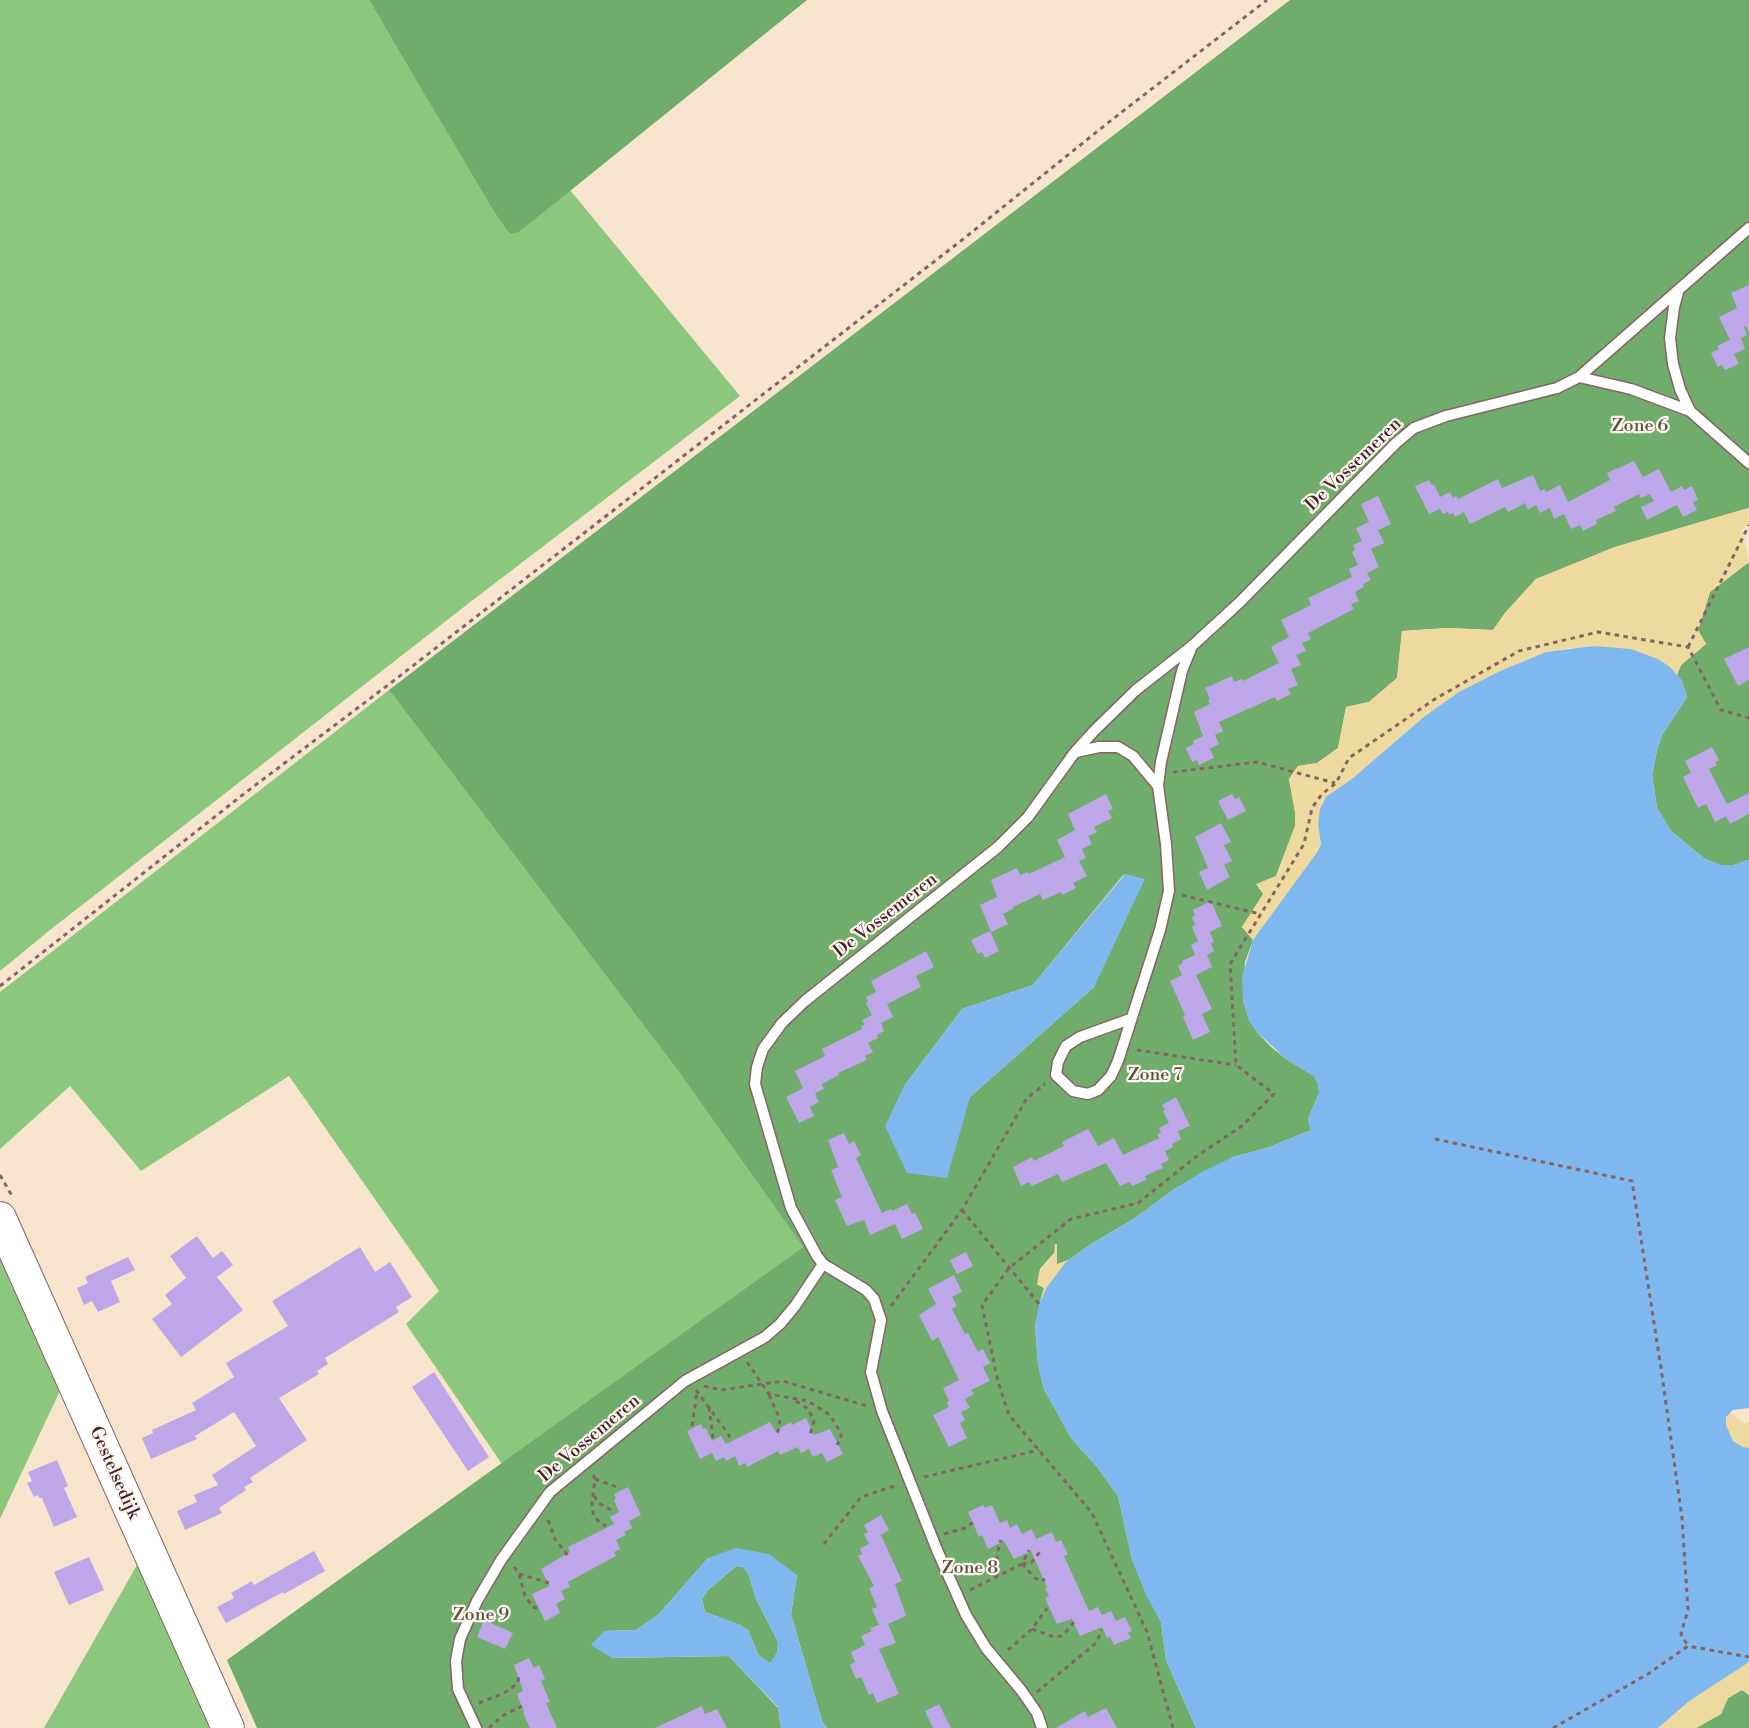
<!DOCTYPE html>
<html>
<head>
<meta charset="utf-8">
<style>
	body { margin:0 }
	canvas { display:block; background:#f7e4cd }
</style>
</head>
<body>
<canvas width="1749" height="1728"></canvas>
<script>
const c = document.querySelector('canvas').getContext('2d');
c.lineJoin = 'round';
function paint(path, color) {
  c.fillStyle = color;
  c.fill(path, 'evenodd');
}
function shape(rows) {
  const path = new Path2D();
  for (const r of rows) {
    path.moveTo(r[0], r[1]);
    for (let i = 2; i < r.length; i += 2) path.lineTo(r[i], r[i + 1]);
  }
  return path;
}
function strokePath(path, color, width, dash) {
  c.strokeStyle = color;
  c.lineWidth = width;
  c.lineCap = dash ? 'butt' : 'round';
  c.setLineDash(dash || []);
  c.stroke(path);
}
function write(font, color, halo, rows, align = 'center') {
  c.font = font + ' "Libre Bodoni",serif';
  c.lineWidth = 4.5;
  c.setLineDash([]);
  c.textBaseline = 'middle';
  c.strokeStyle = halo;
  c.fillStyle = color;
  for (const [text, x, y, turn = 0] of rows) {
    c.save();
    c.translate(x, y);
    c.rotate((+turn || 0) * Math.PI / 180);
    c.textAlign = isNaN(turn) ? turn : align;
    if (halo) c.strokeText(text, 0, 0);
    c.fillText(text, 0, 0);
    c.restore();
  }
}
const green = shape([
	[0,0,369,0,506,229,519,232,570,190,740,396,469,603,50,930,0,971],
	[389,690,676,1068,803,1247,502,1464,406,1324,439,1291,289,1076,141,1171,70,1086,0,1149,0,992],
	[0,1243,64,1382,0,1519],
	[141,1558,217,1728,44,1728]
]);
const forest = shape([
	[369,0,807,0,519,232,511,234,506,229,492,208],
	[1290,0,1749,0,1749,508,1615,547,1536,579,1505,613,1493,630,1448,628,1402,631,1397,678,1369,702,1346,707,1338,748,1317,763,1298,766,1289,779,1295,812,1295,826,1276,876,1242,927,1253,940,1245,962,1243,1000,1249,1020,1257,1032,1270,1046,1286,1059,1314,1076,1318,1084,1319,1093,1308,1119,1311,1130,1267,1148,1233,1157,1176,1188,1135,1218,1088,1246,1069,1260,1057,1264,1054,1253,1040,1269,1038,1285,1044,1288,1035,1325,1038,1365,1044,1389,1071,1438,1097,1467,1118,1496,1132,1560,1148,1597,1161,1622,1166,1660,1196,1728,827,1728,822,1721,791,1614,797,1575,708,1558,659,1614,636,1630,604,1631,612,1658,729,1656,778,1708,781,1728,257,1728,227,1660,803,1247,676,1068,389,690],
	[1124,874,1094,987,970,1097,904,1086,962,1009,1033,985],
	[1749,562,1749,860,1734,865,1720,865,1705,859,1671,831,1657,808,1652,775,1657,750,1662,735,1687,697,1682,681,1677,675,1681,665,1706,644,1698,630,1710,592],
	[742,1566,748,1573,756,1599,778,1642,777,1653,770,1664,758,1654,748,1630,740,1625,705,1612,702,1599,708,1590,735,1567],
	[1742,1690,1749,1695,1749,1728,1696,1728,1721,1714,1728,1698]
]);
const sand = shape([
	[1748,508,1749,524,1742,530,1749,562,1710,592,1698,630,1706,644,1681,665,1677,675,1670,667,1570,648,1546,652,1500,671,1459,692,1425,716,1353,778,1326,797,1320,834,1321,844,1315,857,1253,940,1242,927,1263,894,1256,884,1276,876,1295,826,1295,812,1289,779,1298,766,1317,763,1338,748,1346,707,1369,702,1397,678,1402,631,1448,628,1493,630,1505,613,1536,579,1615,547],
	[1055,1244,1057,1244,1057,1264,1069,1260,1047,1287,1039,1304,1044,1288,1041,1285,1037,1285,1039,1272,1054,1254],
	[1729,1412,1746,1424,1749,1422,1749,1448,1738,1445,1730,1436,1726,1425,1726,1417],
	[1749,1662,1749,1692,1747,1693,1742,1690,1728,1698,1721,1714,1696,1728,1658,1728,1688,1702]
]);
const water = shape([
	[1594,646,1631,649,1658,659,1670,667,1682,681,1687,697,1662,735,1657,750,1652,775,1657,808,1671,831,1705,859,1720,865,1734,865,1749,860,1749,1408,1733,1410,1726,1417,1726,1425,1733,1441,1743,1447,1749,1448,1749,1662,1688,1702,1658,1728,1196,1728,1166,1660,1161,1622,1147,1597,1132,1560,1118,1496,1097,1467,1071,1438,1044,1389,1038,1365,1035,1325,1039,1304,1047,1287,1065,1263,1088,1246,1135,1218,1176,1188,1202,1172,1233,1157,1267,1148,1311,1130,1308,1119,1319,1093,1318,1084,1314,1076,1286,1059,1257,1032,1249,1020,1243,1000,1242,977,1253,940,1318,851,1321,844,1318,824,1320,809,1326,797,1353,778,1425,716,1459,692,1500,671,1546,652],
	[1125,874,1145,879,1094,987,970,1097,947,1178,907,1173,885,1126,904,1086,962,1009,1033,985],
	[736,1548,769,1554,797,1575,791,1614,822,1721,827,1728,781,1728,778,1707,729,1656,612,1658,591,1645,604,1631,636,1630,659,1614,708,1558],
	[735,1567,742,1567,748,1573,756,1599,778,1642,777,1653,770,1663,758,1654,748,1630,740,1625,705,1612,702,1599,708,1590]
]);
const building = shape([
	[1749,285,1749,333,1746,326,1744,327,1747,335,1741,338,1745,349,1734,354,1739,364,1725,370,1722,365,1718,367,1711,353,1719,349,1717,346,1730,340,1719,317,1737,308,1731,293],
	[1634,461,1643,477,1659,469,1671,492,1682,486,1684,490,1692,486,1698,500,1693,502,1697,510,1683,517,1677,505,1647,520,1641,507,1654,501,1650,494,1641,498,1639,494,1614,507,1616,511,1596,520,1597,524,1583,531,1580,525,1571,529,1564,514,1554,519,1550,508,1540,513,1536,505,1528,510,1525,503,1508,512,1505,507,1470,524,1464,512,1455,517,1453,513,1449,515,1448,512,1443,514,1440,509,1429,514,1415,486,1429,480,1432,485,1434,484,1440,497,1450,492,1453,498,1456,496,1458,499,1498,479,1502,488,1533,475,1540,491,1545,489,1546,492,1560,485,1568,502,1610,480,1607,473],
	[1378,496,1391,524,1378,530,1384,543,1371,549,1379,567,1367,573,1371,580,1363,584,1364,587,1355,592,1359,601,1351,604,1354,609,1308,633,1311,639,1302,643,1306,651,1296,655,1301,665,1291,669,1298,685,1288,689,1291,694,1277,701,1275,697,1219,722,1223,731,1215,735,1219,744,1210,749,1214,758,1199,765,1197,760,1192,762,1186,748,1194,744,1193,741,1203,736,1194,712,1210,704,1208,700,1210,699,1205,688,1232,676,1234,682,1242,679,1243,681,1279,663,1271,647,1289,637,1281,620,1311,605,1308,598,1352,577,1349,569,1358,565,1352,552,1355,550,1353,545,1362,541,1356,528,1369,522,1361,504],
	[1749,647,1749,680,1738,686,1724,659],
	[1712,747,1719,760,1715,762,1717,765,1709,769,1727,804,1749,793,1749,814,1730,824,1726,816,1715,822,1706,804,1698,808,1683,777,1691,773,1685,761],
	[1106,794,1113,809,1108,811,1112,818,1094,827,1097,832,1088,836,1092,844,1082,849,1086,858,1079,861,1087,876,1073,883,1076,888,1062,895,1061,892,1043,900,1040,894,1013,907,1013,909,1003,914,1008,924,991,932,980,905,997,897,991,880,1017,868,1020,875,1028,872,1029,874,1065,857,1057,840,1075,830,1068,814],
	[1232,794,1235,799,1239,797,1246,811,1228,820,1218,801],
	[1221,823,1231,842,1224,845,1232,861,1224,865,1230,877,1207,890,1199,872,1208,868,1195,837],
	[1211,901,1222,926,1210,932,1214,942,1211,943,1214,951,1207,955,1212,967,1196,975,1212,1009,1202,1014,1210,1032,1193,1040,1183,1017,1185,1015,1170,981,1182,975,1178,966,1183,963,1182,961,1195,955,1191,945,1198,941,1192,927,1195,925,1192,917,1195,916,1193,910],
	[990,931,999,951,985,958,982,952,978,954,971,940],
	[926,951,934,967,916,976,921,987,887,1004,893,1017,881,1023,884,1031,877,1035,878,1038,868,1043,873,1052,865,1056,867,1060,838,1073,839,1075,822,1084,824,1089,815,1093,819,1102,810,1107,814,1116,799,1123,786,1097,803,1088,795,1071,825,1056,822,1049,862,1029,861,1026,865,1025,862,1020,872,1015,866,1003,868,1001,866,997,876,992,871,981],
	[1176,1097,1190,1126,1178,1131,1181,1139,1172,1144,1173,1147,1165,1151,1169,1160,1161,1164,1163,1168,1145,1176,1146,1180,1132,1186,1130,1182,1120,1186,1106,1163,1062,1182,1058,1174,1032,1186,1029,1182,1021,1186,1013,1167,1032,1157,1034,1161,1064,1146,1062,1142,1088,1129,1098,1146,1114,1138,1123,1155,1159,1138,1157,1134,1161,1133,1159,1128,1169,1123,1163,1111,1165,1110,1162,1105],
	[844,1133,849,1144,854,1141,861,1155,856,1158,882,1213,891,1209,892,1211,907,1204,912,1214,915,1213,923,1229,902,1239,895,1224,870,1235,864,1220,847,1226,835,1200,842,1197,831,1170,838,1167,828,1140],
	[197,1236,213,1258,222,1251,233,1265,217,1277,243,1310,181,1357,152,1319,172,1304,165,1295,186,1278,170,1256],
	[360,1247,375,1272,390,1262,412,1297,396,1307,399,1312,325,1358,328,1364,317,1371,319,1374,279,1398,307,1440,250,1478,253,1482,244,1487,246,1490,219,1508,222,1513,185,1530,177,1511,197,1502,194,1495,218,1485,212,1475,256,1446,234,1412,195,1436,197,1439,151,1459,142,1438,153,1433,152,1430,196,1410,192,1403,234,1377,226,1363,288,1326,272,1301],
	[966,1252,973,1266,957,1274,950,1260],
	[128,1257,135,1270,111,1281,120,1302,98,1312,92,1301,84,1305,77,1288,88,1283,85,1277],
	[954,1275,962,1292,952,1297,957,1306,952,1309,965,1334,968,1333,978,1352,983,1349,990,1363,983,1367,990,1381,971,1390,974,1394,965,1399,970,1408,961,1412,965,1420,960,1423,967,1438,949,1447,933,1415,949,1407,947,1402,949,1401,943,1388,959,1380,938,1337,932,1341,919,1315,936,1304,928,1289],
	[434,1372,489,1457,468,1471,412,1387],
	[806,1418,814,1435,830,1429,843,1454,827,1462,822,1453,813,1457,809,1449,801,1453,798,1447,780,1455,778,1451,747,1467,745,1463,739,1466,735,1456,726,1461,724,1457,716,1461,712,1453,700,1459,687,1431,701,1424,703,1429,706,1428,712,1441,721,1436,726,1444,770,1422,775,1431,791,1422,792,1425],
	[57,1460,68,1486,64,1488,77,1517,54,1527,42,1498,39,1498,38,1495,34,1497,27,1483,32,1481,28,1472],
	[628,1487,641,1515,629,1521,632,1528,624,1532,626,1535,616,1540,620,1549,614,1552,616,1556,568,1582,570,1587,561,1591,565,1599,556,1604,560,1613,545,1621,532,1594,549,1586,541,1569,570,1552,568,1547,614,1524,610,1517,619,1512,614,1500,616,1498,614,1494],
	[983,1505,985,1508,992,1505,1000,1523,1007,1520,1010,1528,1017,1524,1022,1534,1032,1529,1036,1539,1052,1532,1056,1542,1061,1540,1068,1554,1064,1556,1089,1611,1098,1607,1102,1615,1111,1611,1116,1621,1125,1617,1132,1631,1128,1632,1131,1638,1114,1645,1110,1637,1107,1638,1102,1627,1080,1636,1072,1619,1057,1624,1045,1598,1049,1596,1045,1588,1047,1587,1031,1551,1014,1559,1004,1541,988,1549,982,1535,979,1537,968,1512],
	[881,1515,889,1530,881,1535,902,1581,895,1584,906,1616,888,1624,896,1643,879,1649,899,1694,877,1703,873,1693,869,1695,861,1677,856,1679,850,1665,855,1662,851,1652,865,1645,861,1636,872,1631,870,1628,879,1625,872,1609,877,1607,869,1588,874,1586,858,1556,862,1554,860,1548,869,1544,864,1534,868,1532,864,1525],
	[314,1551,325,1571,284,1594,283,1592,226,1623,217,1607,234,1598,231,1593,252,1581,254,1585],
	[89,1557,104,1590,69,1605,54,1572],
	[484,1620,513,1633,505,1649,477,1637],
	[529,1658,534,1668,539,1665,545,1679,541,1681,550,1702,546,1703,557,1728,530,1728,523,1713,524,1712,517,1694,523,1691,514,1665],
	[939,1704,951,1728,933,1728,925,1711],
	[702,1706,705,1714,717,1709,727,1728,655,1728],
	[1106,1708,1117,1728,1056,1728,1085,1711,1088,1717]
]);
const path = shape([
	[1688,647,1749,525],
	[1173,772,1257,762,1335,783],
	[1182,895,1260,914],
	[0,986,245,793,392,682,962,240,1114,118,1267,0],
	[1137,1050,1236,1065],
	[1435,1139,1632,1181,1661,1368,1682,1518,1688,1610,1681,1634,1688,1646],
	[0,1175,12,1196],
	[962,1210,1039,1304],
	[891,1306,962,1210,1027,1098,1045,1084],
	[747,1362,769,1394,808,1401,830,1415,841,1433,841,1438,837,1445],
	[704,1386,721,1390,783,1381,867,1406],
	[696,1390,729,1435,730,1440],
	[769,1395,779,1417,780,1426,777,1433],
	[796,1401,808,1409,814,1421,810,1435],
	[709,1407,713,1438],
	[692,1426,697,1392],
	[593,1475,595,1479,592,1503,593,1513,599,1522,606,1526],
	[924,1477,1039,1450],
	[595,1479,620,1488],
	[594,1496,600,1504,615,1512],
	[548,1520,555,1539,569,1557],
	[944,1534,965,1528,975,1521],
	[824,1544,861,1497,897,1485],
	[1022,1564,1035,1578,1042,1581,1045,1579],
	[1022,1564,1032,1562,1042,1549],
	[514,1567,519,1574,525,1596,533,1607,540,1609],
	[519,1574,549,1583],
	[997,1578,997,1554,1001,1540],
	[970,1590,1022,1564,1029,1550],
	[1032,1629,1054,1637,1061,1636,1070,1628,1075,1620],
	[1008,1650,1032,1629,1047,1608],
	[1037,1692,1096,1643,1102,1630],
	[479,1703,504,1693,513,1687,518,1682,519,1675],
	[489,1728,502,1716,522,1706],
	[1173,1728,1147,1632,1092,1513,1009,1415,998,1382,982,1305,1009,1268,1071,1219,1138,1203,1197,1156,1242,1126,1274,1094,1236,1065,1230,964,1304,844,1312,808,1322,794,1336,783,1349,758,1435,699,1519,651,1598,632,1688,647,1721,710,1749,718],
	[1553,1728,1648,1674,1688,1646,1749,1657]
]);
const service = shape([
	[1679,289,1674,307,1670,338,1673,364,1680,389,1690,411],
	[1579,377,1749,228],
	[1076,752,1099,747,1118,747,1133,756,1158,786],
	[1130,1019,1080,1037,1066,1046,1058,1062,1056,1075,1073,1091,1088,1094,1098,1090,1111,1076,1118,1061,1160,930,1169,891,1166,844,1158,786,1161,762,1182,671,1192,646],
	[476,1728,458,1689,456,1661,460,1639,477,1601,501,1560,550,1492,685,1381,765,1337,780,1324,795,1306,823,1264],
	[1042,1728,1037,1713,1021,1690,986,1648,966,1615,937,1550,882,1411,871,1372,881,1320,874,1299,866,1290,823,1264,817,1256,791,1208,755,1084,757,1067,763,1049,782,1023,805,1001,998,847,1028,817,1075,752,1094,731,1136,690,1192,646,1240,602,1396,443,1414,428,1446,416,1557,388,1579,377,1631,389,1690,411,1749,463]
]);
const secondary = shape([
	[0,1218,228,1728]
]);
const parkNames = [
	["Zone 6",1640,427],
	["Zone 7",1155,1076],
	["Zone 8",970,1569],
	["Zone 9",481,1616]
];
const streetNames = [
	["De Vossemeren",1354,465,-44],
	["De Vossemeren",886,916,-38],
	["De Vossemeren",590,1439,-40],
	["Gestelsedijk",114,1473,66]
];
paint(green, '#8bc87d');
paint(forest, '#70ac6c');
paint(sand, '#eeda9e');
paint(water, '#7fb8ef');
paint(building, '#bda7e8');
strokePath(service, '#876464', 13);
strokePath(secondary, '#876464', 34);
strokePath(path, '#876464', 3, [4.5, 4.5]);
strokePath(service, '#fff', 10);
strokePath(secondary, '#fff', 32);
write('18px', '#5e5244', '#fbf7ec', parkNames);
write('18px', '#4a1f2b', '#fbf7ec', streetNames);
</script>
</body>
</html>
